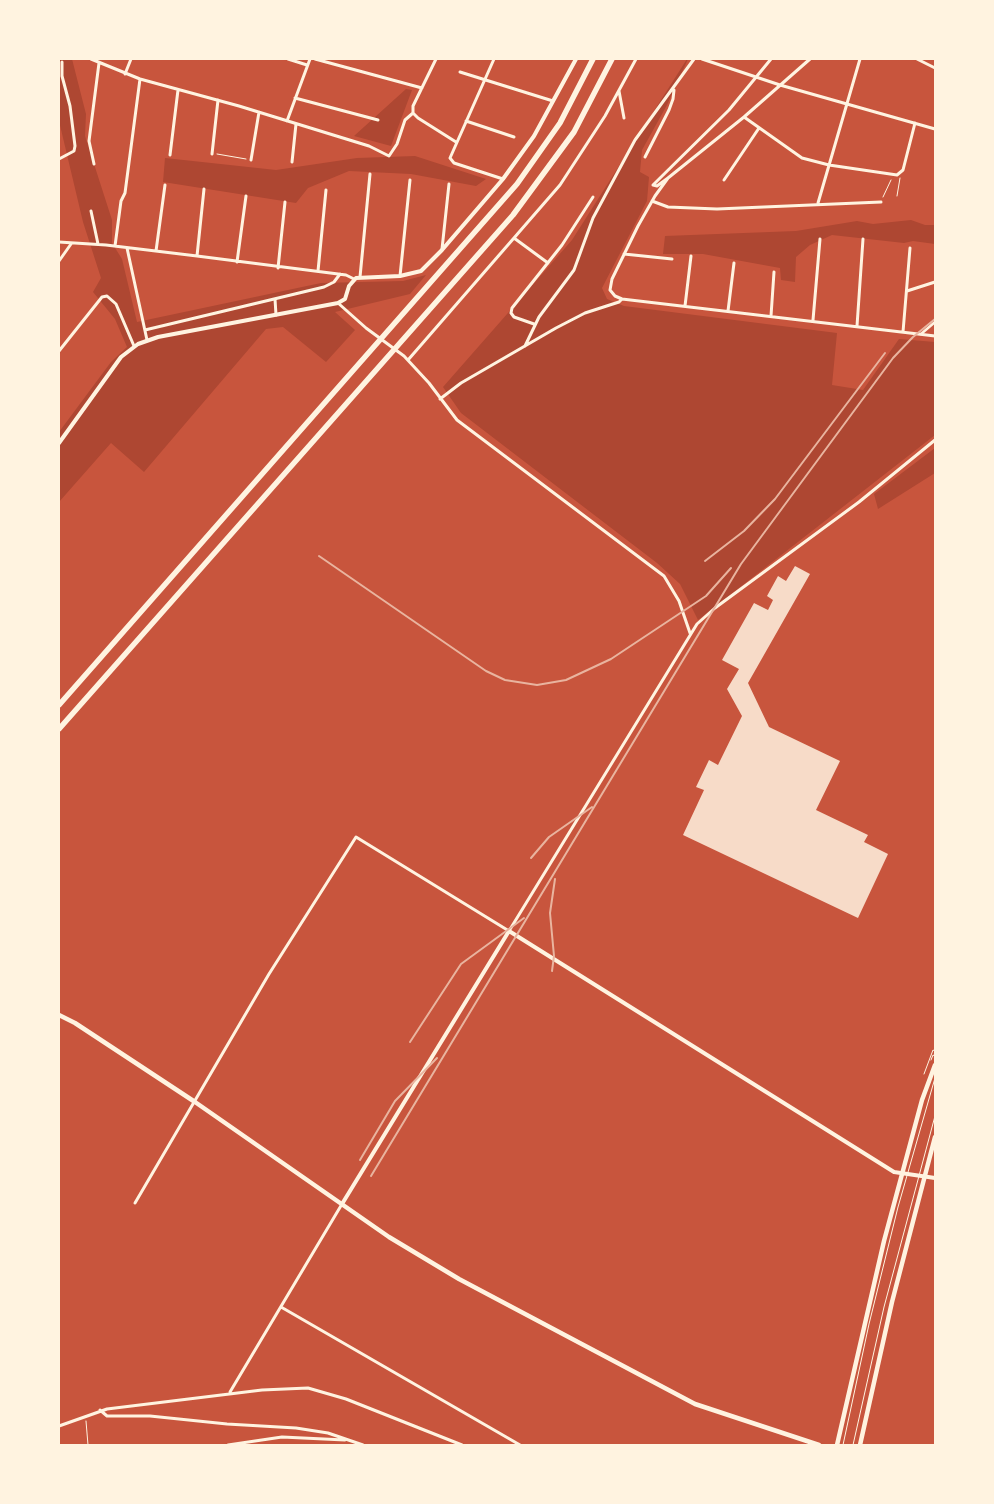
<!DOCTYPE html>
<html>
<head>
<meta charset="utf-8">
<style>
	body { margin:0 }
	#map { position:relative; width:994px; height:1504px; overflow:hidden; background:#c8553d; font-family:"Noto Sans",sans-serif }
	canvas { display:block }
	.frame { position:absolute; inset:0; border:60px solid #fff3e0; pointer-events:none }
</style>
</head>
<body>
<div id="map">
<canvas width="994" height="1504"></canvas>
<div class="frame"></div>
</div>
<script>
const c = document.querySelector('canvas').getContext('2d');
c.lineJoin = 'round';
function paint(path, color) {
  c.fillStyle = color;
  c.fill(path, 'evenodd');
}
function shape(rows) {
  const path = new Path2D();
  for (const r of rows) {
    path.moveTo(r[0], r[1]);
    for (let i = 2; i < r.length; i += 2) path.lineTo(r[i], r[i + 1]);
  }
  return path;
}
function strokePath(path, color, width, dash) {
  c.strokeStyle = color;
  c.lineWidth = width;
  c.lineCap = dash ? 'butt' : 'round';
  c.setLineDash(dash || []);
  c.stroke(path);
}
const green = shape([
	[59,59,72,59,86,114,85,136,112,220,112,243,122,259,137,322,321,283,403,281,426,275,410,294,335,312,355,330,326,362,283,327,266,329,144,472,111,443,59,502,59,432,111,362,127,347,115,319,93,292,101,278,83,222,59,121],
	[687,59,688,59,667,105,642,150,640,172,649,177,647,201,602,288,607,299,624,306,837,333,832,385,863,390,899,339,935,342,935,435,698,620,680,584,657,563,461,413,443,387,572,240],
	[406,89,412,90,391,146,354,136],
	[415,156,486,179,476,186,411,174,349,171,308,188,296,203,163,182,165,158,276,170,357,158],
	[911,220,925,225,935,225,935,244,913,241,904,243,832,235,810,245,796,257,795,282,781,280,780,268,703,254,663,254,665,236,796,231,857,221,873,224],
	[935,448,935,473,878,509,874,494]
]);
const building = shape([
	[795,566,810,574,748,683,769,727,840,761,816,810,868,835,864,842,888,854,858,918,683,835,704,790,696,787,709,760,718,765,742,716,727,689,739,669,722,660,754,603,768,610,773,600,767,596,778,576,786,581]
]);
const path = shape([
	[217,154,246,159],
	[897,196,900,178],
	[883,197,891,180],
	[931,1060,933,1055,935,1056],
	[924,1074,933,1050,935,1051],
	[86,1421,88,1445]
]);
const service = shape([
	[843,1445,869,1324,898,1207,935,1078],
	[853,1445,884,1307,935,1116]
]);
const pedestrian = shape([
	[921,334,935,322]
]);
const minor = shape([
	[91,59,140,79,239,106,369,146,389,156,397,144,405,120,413,113,413,106,436,59],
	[288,59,307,65],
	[315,59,422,88],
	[494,59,450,158,454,163,503,179],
	[702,59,780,85,935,129],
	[810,59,744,117,668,178,655,196,638,226,612,279,610,290,615,296,622,299,935,336],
	[917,59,935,68],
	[460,72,553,101],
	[125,74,131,59],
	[619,91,624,118],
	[295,98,378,120],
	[413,113,418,118,456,142],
	[744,117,802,158,829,165,897,175,903,170,915,123],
	[287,121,310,59],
	[466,121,514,137],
	[212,154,218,100],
	[170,155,178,90],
	[645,157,669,110,673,99,674,90],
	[59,159,74,151,75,146,70,106,62,76,62,62],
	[251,160,259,112],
	[292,162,296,124],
	[94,164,89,141,99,63],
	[668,178,657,186,653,185,729,110,771,59],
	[724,180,759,128],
	[652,201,668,207,717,209,881,202],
	[818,203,860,59],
	[91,211,98,244],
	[514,238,548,263],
	[59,242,106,245,197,256,346,275,354,279],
	[115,246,121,201,125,193,140,79],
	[127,248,147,340],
	[442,249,449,184],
	[156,251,165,185],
	[624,254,672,259],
	[197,256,204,189],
	[59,261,71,244],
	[237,262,246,196],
	[278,268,285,202],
	[318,271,326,190],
	[400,276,410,180],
	[360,277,370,174],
	[907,291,935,282],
	[275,299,276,315],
	[338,303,366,328,404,356,429,383,457,420,664,576,679,601,690,633],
	[685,306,691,256],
	[728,311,734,263],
	[771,316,774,272],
	[813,320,820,239],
	[534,324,514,317,511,313,512,308,562,245,593,197],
	[857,326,863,239],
	[145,330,324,287,334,282,340,274],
	[903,332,910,248],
	[525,346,539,317,574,270,593,218,635,140,694,59],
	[59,351,102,297,107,296,116,304,134,346],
	[408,360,560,185,605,116,636,59],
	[440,399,461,383,556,328,585,313,619,302,622,299],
	[135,1203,269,974,356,837,509,931,697,624,715,608,859,502,935,440],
	[281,1307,520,1445],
	[230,1392,342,1204],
	[100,1410,107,1416,150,1416,227,1424,296,1428,328,1433,363,1445],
	[59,1426,107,1409,262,1390,308,1388,346,1399,462,1445],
	[228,1445,282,1437,345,1440]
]);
const tertiary = shape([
	[59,443,121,357,138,344,158,337,338,303,345,299,349,286,356,278,400,276,421,271,442,250,503,179,534,136,576,59],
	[342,1204,509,931,894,1172,935,1178]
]);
const secondary = shape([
	[59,1015,75,1023,195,1102,389,1237,459,1279,695,1404,819,1445]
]);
const primary = shape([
	[837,1445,884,1241,922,1100,935,1065],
	[860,1445,892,1302,935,1137]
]);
const motorway = shape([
	[59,705,517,184,560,123,593,59],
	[59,729,513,215,574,132,612,59]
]);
const rail = shape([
	[319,556,486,671,505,680,537,685,566,680,611,659,706,596,731,568],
	[705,561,744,531,775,499,885,353],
	[531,858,549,837,592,807],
	[552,971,554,956,550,913,555,879],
	[410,1042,461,964,524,918],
	[360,1160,395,1101,437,1058],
	[371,1176,741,564,893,358,913,337,935,319]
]);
paint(green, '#ae4732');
paint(building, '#f7dbc8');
strokePath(path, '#fff3e0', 1);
strokePath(service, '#fff3e0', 1);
strokePath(pedestrian, '#fff3e0', 2.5);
strokePath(minor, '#fff3e0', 3);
strokePath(tertiary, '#fff3e0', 4);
strokePath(secondary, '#fff3e0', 4.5);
strokePath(primary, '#fff3e0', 4.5);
strokePath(motorway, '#fff3e0', 5.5);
strokePath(rail, '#e9b49f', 2);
</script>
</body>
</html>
